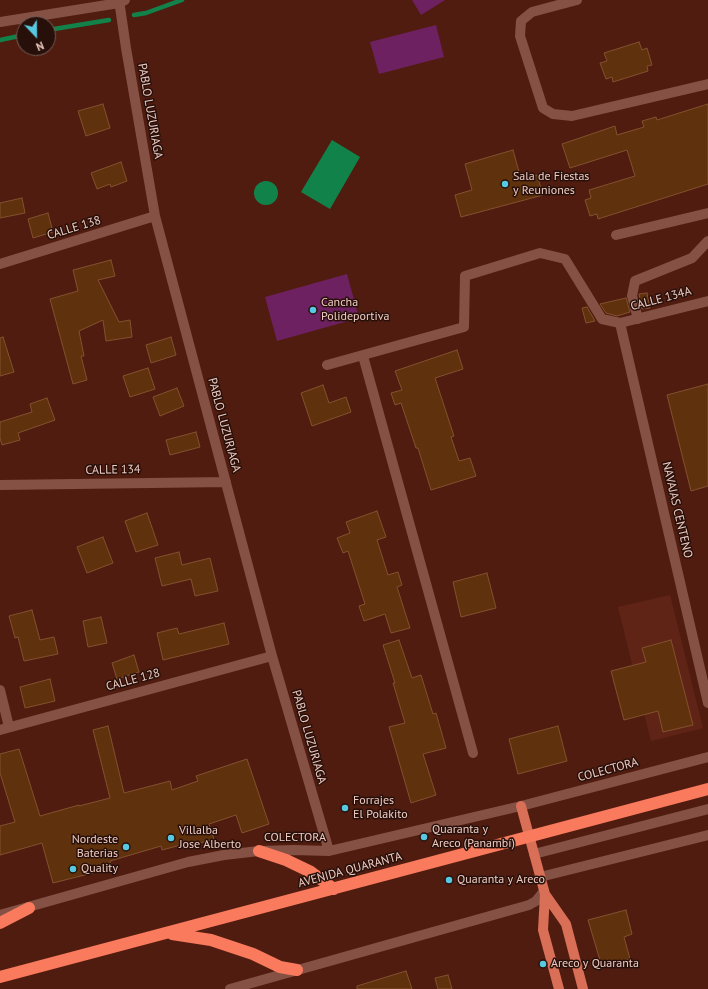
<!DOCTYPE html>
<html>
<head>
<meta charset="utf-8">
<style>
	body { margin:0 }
	#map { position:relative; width:708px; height:989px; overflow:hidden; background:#511c10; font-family:"PT Sans",sans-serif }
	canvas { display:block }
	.north { position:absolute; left:16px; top:16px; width:40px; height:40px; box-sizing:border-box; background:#27100a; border:1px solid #775b54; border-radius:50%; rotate:158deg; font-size:11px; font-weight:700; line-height:16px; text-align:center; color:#eecbc3 }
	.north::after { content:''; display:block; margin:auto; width:14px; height:18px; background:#57c9e2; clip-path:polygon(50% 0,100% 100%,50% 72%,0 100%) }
</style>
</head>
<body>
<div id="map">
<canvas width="708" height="989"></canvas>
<div class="north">N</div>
</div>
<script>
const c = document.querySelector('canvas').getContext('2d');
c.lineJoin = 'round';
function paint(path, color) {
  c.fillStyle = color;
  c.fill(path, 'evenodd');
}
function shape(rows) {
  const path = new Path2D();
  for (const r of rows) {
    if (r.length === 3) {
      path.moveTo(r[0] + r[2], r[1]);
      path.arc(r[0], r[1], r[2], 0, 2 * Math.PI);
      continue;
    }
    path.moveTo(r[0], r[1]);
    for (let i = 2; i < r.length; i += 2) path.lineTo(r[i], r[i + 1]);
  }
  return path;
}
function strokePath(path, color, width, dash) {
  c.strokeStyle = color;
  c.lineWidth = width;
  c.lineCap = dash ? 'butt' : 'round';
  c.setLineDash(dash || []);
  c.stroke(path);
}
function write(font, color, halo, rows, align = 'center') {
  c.font = font + ' "PT Sans",sans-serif';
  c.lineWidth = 3;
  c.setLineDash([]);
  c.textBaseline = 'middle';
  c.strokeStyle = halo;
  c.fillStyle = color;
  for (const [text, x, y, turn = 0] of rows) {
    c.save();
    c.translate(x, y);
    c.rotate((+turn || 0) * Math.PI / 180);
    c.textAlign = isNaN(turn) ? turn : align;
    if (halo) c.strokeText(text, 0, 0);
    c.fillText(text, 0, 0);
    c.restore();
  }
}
const built = shape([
	[670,595,703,728,651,741,618,607]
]);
const green = shape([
	[412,0,445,0,421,15],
	[436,25,444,57,379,74,370,42],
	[347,274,359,318,277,341,265,297]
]);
const water = shape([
	[332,140,360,157,330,209,301,192],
	[266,193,12]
]);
const stream = shape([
	[134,15,146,13,182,0],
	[48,30,109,20],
	[0,40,24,35]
]);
const building = shape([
	[639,42,642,50,647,48,652,65,647,66,648,71,613,82,612,77,606,79,600,63,607,61,604,53,639,42],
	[103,104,110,128,86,136,78,111,103,104],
	[708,104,708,184,598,219,597,214,590,216,585,200,591,198,589,190,635,176,627,150,570,168,562,144,615,126,617,135,644,127,642,121,656,117,657,120,708,104],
	[513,150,521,179,537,175,543,195,461,217,455,195,472,190,465,164,513,150],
	[121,162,127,181,111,187,110,184,97,189,91,173,121,162],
	[22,198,25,213,0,218,0,203,22,198],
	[48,213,53,232,33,238,28,219,48,213],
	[111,260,115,276,98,280,119,322,130,320,132,337,106,341,103,320,79,331,84,356,81,356,87,380,73,384,50,299,78,291,73,270,111,260],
	[647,293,650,308,642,309,639,294,647,293],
	[626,298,630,312,617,316,606,313,600,304,626,298],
	[587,307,595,321,586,323,582,308,587,307],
	[3,337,14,372,0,376,0,338,3,337],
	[171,337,176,355,151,363,146,345,171,337],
	[457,350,463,369,435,378,454,436,451,437,459,461,470,458,476,476,431,490,418,448,416,448,401,403,395,405,391,393,402,390,395,371,457,350],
	[148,368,155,389,130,397,123,376,148,368],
	[708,384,708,486,691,491,667,395,708,384],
	[323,385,329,403,346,397,351,412,312,426,301,393,323,385],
	[177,388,184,406,160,416,153,397,177,388],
	[47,398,55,420,18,433,20,440,2,445,0,438,0,422,32,412,30,404,47,398],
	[196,432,200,447,170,455,166,440,196,432],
	[377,511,386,537,377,540,388,575,398,572,402,585,397,587,410,628,391,633,385,614,364,621,359,606,365,604,348,551,343,553,337,538,350,533,346,522,377,511],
	[147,513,158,545,136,552,125,521,147,513],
	[103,537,113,563,87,573,77,547,103,537],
	[179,552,182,565,210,558,218,591,195,596,191,579,162,586,155,558,179,552],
	[487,573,496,608,461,617,453,582,487,573],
	[32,610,40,640,54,637,58,654,24,661,18,637,15,638,9,616,32,610],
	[101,617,107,643,88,647,83,621,101,617],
	[224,623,229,644,163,660,157,633,177,628,179,634,224,623],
	[399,640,412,678,421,675,433,714,436,713,446,748,423,754,436,795,411,803,389,727,405,723,393,683,395,683,383,645,399,640],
	[671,640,693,725,663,732,658,711,624,720,611,671,646,662,642,648,671,640],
	[134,655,139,672,117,679,112,663,134,655],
	[50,679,55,701,25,708,20,687,50,679],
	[108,726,124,793,170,781,172,790,198,781,196,776,247,759,269,824,242,833,236,815,209,824,214,839,193,845,192,842,162,850,161,846,110,861,112,868,53,883,42,843,0,855,0,826,15,822,0,773,0,754,19,749,40,816,79,805,79,806,110,798,93,730,108,726],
	[558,726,567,761,518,774,509,739,558,726],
	[626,910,632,934,624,937,630,959,602,967,588,920,626,910],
	[406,971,412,989,357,989,357,986,406,971],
	[448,975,452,989,438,989,435,978,448,975]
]);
const minor = shape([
	[119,0,126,48,155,216,272,656,329,851],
	[577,0,532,12,521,21,520,36,543,108,553,114,572,116,708,84],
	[0,22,119,3,125,0],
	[616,235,708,213],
	[0,264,155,216],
	[638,319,632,296,635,281,692,258,708,241],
	[620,323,708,703],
	[363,356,473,753],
	[327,365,464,327,465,276,540,253,565,259,602,319,620,323,708,301],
	[0,485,226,482],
	[0,690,9,727],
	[0,730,272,656],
	[534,854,708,809],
	[540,877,708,835],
	[0,915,188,862,224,855,259,851,294,850,329,851,521,806,708,757],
	[230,989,529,905,536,901,544,891]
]);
const major = shape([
	[521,806,545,894,543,930,559,989],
	[545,894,566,924,583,989]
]);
const highway = shape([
	[259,851,286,860,311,872,334,889],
	[0,923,29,908],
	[172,934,211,940,253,954,280,967,297,970],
	[0,977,708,789]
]);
const markers = [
	[505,184,4,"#57c9e2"],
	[313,310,4,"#57c9e2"],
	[345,808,4,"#57c9e2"],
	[424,837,4,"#57c9e2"],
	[171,838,4,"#57c9e2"],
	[126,847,4,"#57c9e2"],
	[73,869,4,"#57c9e2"],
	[449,880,4,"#57c9e2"],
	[543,964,4,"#57c9e2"]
];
const streetNames = [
	["PABLO LUZURIAGA",150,111,80],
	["CALLE 138",74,228,-17],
	["CALLE 134A",661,299,-15],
	["PABLO LUZURIAGA",224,425,75],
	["CALLE 134",113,470,-1],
	["NAVAJAS CENTENO",677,510,77],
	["CALLE 128",133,680,-15],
	["PABLO LUZURIAGA",309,737,74],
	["COLECTORA",608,770,-15],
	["COLECTORA",295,838],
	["AVENIDA QUARANTA",350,870,-15]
];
const poiNames = [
	["Sala de Fiestas",513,177],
	["y Reuniones",513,191],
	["Cancha",321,303],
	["Polideportiva",321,317],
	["Forrajes",353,801],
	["El Polakito",353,815],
	["Quaranta y",432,830],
	["Areco (Panambí)",432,844],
	["Villalba",179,831],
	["Jose Alberto",179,845],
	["Nordeste",118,840,"right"],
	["Baterias",118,854,"right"],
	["Quality",81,869],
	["Quaranta y Areco",457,880],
	["Areco y Quaranta",551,964]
];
paint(built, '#602417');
paint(green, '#6d2161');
paint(water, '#11834a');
strokePath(stream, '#11834a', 4.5);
paint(building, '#5f310c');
strokePath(building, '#83512f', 1);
strokePath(minor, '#855145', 10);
strokePath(major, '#d86f56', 10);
strokePath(highway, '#f97a5c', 12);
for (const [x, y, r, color] of markers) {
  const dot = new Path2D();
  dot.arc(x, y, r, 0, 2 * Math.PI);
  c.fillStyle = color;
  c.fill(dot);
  strokePath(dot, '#27100a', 1.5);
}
write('12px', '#eecbc3', '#27100a', streetNames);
write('12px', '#eecbc3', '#27100a', poiNames, 'left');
</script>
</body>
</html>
